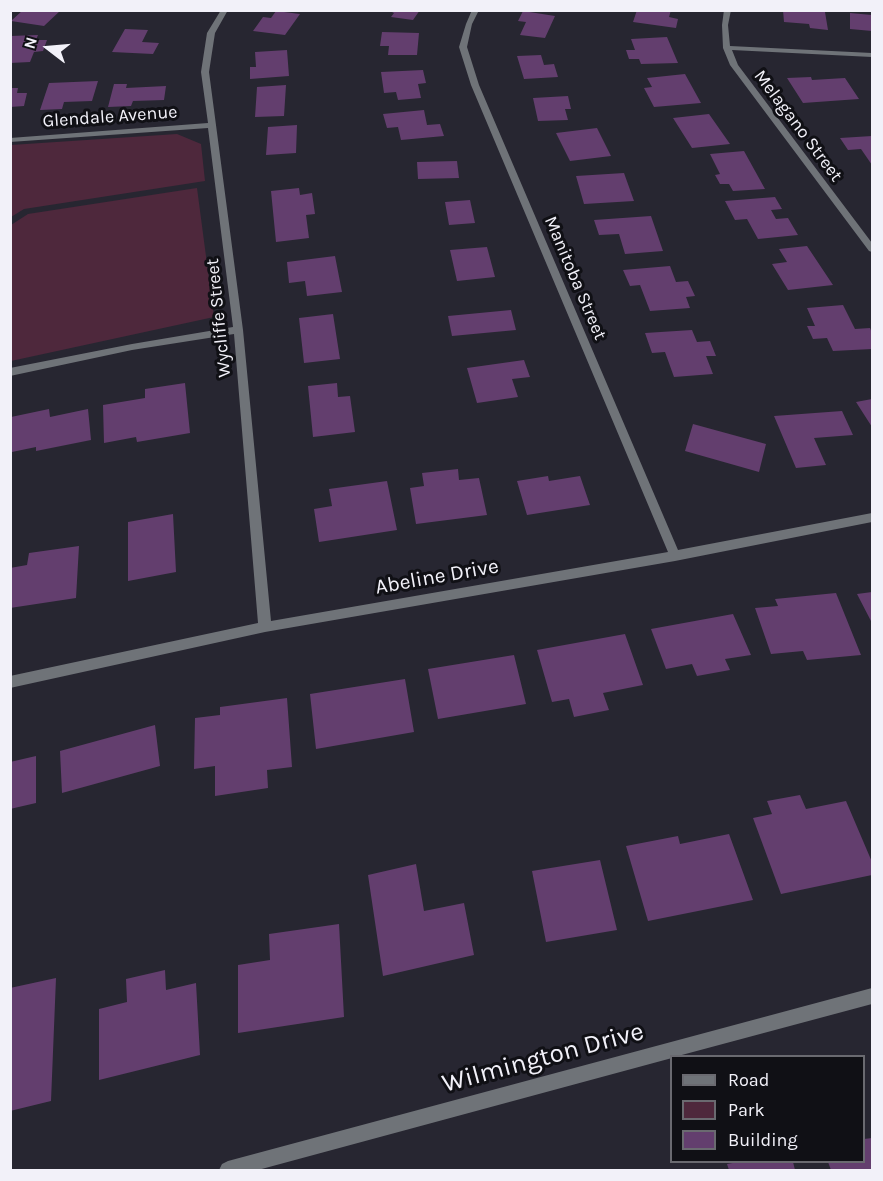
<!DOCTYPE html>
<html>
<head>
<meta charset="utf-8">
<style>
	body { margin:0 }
	#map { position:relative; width:883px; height:1181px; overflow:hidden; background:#272631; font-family:Karla,sans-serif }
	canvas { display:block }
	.frame { position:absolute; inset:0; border:12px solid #f2f1f9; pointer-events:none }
	.legend { position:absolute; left:670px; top:1055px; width:195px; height:108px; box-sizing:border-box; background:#101015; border:2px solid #6a6a70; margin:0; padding:8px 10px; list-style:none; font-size:18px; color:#f2f1f9 }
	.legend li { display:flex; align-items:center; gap:12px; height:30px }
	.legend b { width:30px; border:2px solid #6a6a70 }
	.north { position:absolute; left:18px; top:18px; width:60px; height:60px; -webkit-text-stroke:4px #101015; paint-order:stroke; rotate:286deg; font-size:16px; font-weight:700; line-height:24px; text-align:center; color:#f2f1f9 }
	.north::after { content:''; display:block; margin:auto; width:21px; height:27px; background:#f2f1f9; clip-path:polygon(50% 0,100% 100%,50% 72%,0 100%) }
</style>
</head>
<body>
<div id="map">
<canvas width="883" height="1181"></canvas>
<div class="frame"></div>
<ul class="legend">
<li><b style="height:8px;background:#6f7378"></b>Road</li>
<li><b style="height:16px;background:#4e283c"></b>Park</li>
<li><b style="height:16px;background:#633e6e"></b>Building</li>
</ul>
<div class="north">N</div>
</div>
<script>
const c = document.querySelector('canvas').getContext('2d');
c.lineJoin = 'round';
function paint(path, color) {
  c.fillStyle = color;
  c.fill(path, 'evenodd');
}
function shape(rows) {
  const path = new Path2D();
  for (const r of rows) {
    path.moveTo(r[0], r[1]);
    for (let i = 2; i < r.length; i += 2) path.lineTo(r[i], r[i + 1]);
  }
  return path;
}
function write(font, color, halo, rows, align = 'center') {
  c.font = font + ' Karla,sans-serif';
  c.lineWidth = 6;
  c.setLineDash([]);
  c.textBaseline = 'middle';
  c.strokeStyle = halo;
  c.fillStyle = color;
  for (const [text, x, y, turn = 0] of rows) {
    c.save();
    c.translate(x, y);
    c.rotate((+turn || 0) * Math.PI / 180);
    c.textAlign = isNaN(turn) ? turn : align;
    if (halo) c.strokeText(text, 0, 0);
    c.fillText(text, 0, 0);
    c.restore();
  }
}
const green = shape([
	[177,134,201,144,205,181,24,209,11,217,11,145],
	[197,188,214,317,11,361,11,225,28,214]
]);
const building = shape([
	[23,10,61,10,44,26,11,21],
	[388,10,420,10,413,20,391,17,394,13],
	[637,10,671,10,669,17,678,19,676,28,633,22],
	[783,10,825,12,828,30,810,28,809,24,784,22],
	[276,11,300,14,285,35,253,31,263,17,271,18],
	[523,11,555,16,545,38,520,35,526,22,518,21],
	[850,13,872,15,872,31,850,29],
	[125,29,148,30,142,42,159,43,153,54,112,52],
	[382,32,419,33,417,55,388,55,389,46,380,46],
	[38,35,36,40,47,40,43,51,34,52,30,62,10,63,10,36],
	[667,37,678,63,641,64,639,59,629,59,626,50,635,50,631,39],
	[287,50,289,76,250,79,250,67,256,67,255,52],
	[541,55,544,65,554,64,558,77,524,79,517,56],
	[423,70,426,83,418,84,421,98,398,100,396,92,384,93,381,72],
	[685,74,701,103,654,107,644,88,652,87,647,78],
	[811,77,812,80,845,78,859,99,803,103,787,78],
	[98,81,92,101,64,102,62,109,40,110,49,83],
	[114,84,127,84,126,88,166,86,164,100,133,101,131,106,108,107],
	[286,85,284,116,255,117,257,87],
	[10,88,18,88,17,93,27,93,24,106,10,107],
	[568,96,571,109,565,109,568,120,538,121,533,98],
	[424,110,427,125,440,124,444,136,401,140,398,127,387,128,383,114],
	[709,114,730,144,692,148,673,118],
	[297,125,296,153,266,155,268,127],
	[597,128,611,156,570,161,556,133],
	[872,136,872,165,861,149,848,150,840,138],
	[744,151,765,189,733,191,729,184,720,184,715,175,720,174,710,154],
	[457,161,459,178,418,179,417,162],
	[624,173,634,201,584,204,576,176],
	[299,188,300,195,312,193,315,214,306,215,309,238,276,242,271,191],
	[775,197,782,209,771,210,776,219,788,218,798,235,758,239,747,219,735,220,725,201],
	[470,200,475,223,449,225,445,202],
	[651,216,663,251,625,254,619,234,599,235,594,220],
	[807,246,833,285,788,290,772,264,787,262,779,249],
	[487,247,495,277,457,281,450,250],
	[335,256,342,292,307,296,305,281,289,283,287,262],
	[670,266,676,282,688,281,695,296,686,297,690,308,650,311,640,285,630,286,623,270],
	[843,305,855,329,870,328,872,333,872,349,833,351,827,338,813,339,807,326,815,326,807,308],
	[511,310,516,330,452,336,448,316],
	[333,314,340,359,304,363,299,318],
	[692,330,697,342,710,341,716,356,706,356,713,374,674,377,665,352,652,353,645,333],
	[524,360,530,377,512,379,518,397,477,403,467,368],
	[185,383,190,433,137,442,136,437,104,443,103,405,145,398,145,389],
	[337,383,338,397,350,396,355,432,313,437,308,386],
	[872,399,872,427,856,402],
	[49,409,50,417,88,409,91,440,36,451,36,447,12,452,11,417],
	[842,411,853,435,814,438,826,465,796,468,774,416],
	[693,424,766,444,759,472,685,451],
	[458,469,459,480,479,478,487,515,416,524,410,488,424,486,422,473],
	[548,476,549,481,580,476,590,505,527,515,517,481],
	[387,481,397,530,319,542,314,509,332,506,329,489],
	[173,514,176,572,128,581,128,522],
	[79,546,76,598,10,608,10,568,27,565,29,553],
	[872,592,872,623,857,594],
	[836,593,861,655,807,660,803,651,771,654,755,608,778,606,775,599],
	[733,614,751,655,725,659,730,670,697,676,692,664,666,669,651,629],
	[625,634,643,685,603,693,609,710,574,717,569,699,552,702,537,650],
	[514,655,526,704,438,719,428,669],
	[405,679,414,732,316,749,310,694],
	[287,698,292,767,267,770,268,788,215,796,215,766,194,769,195,718,220,715,220,707],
	[155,725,160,766,62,793,60,751],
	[36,756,36,803,10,809,10,762],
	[800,795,806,809,846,801,872,862,872,875,781,894,753,818,772,814,767,801],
	[729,834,753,900,648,921,626,846,678,836,680,844],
	[600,860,617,930,546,942,532,871],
	[416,864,424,911,464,903,474,955,383,976,368,875],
	[339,924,344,1017,238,1033,238,965,270,960,269,934],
	[165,970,166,990,196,983,200,1055,99,1080,99,1009,127,1002,126,979],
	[56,978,51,1101,10,1111,10,988],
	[872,1138,872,1170,831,1170,828,1162,864,1162,864,1139],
	[738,1162,793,1162,795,1170,729,1170,727,1164]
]);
const street = shape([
	[221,10,228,10,215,33,209,72,243,330,271,621,668,552,471,85,459,47,466,24,472,10,479,10,472,24,467,47,479,85,678,550,872,513,872,522,675,561,265,632,10,688,10,676,258,623,234,334,132,350,10,376,10,368,132,344,233,327,208,128,10,142,10,138,208,123,201,72,207,33,221,10],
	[724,10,731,10,728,25,730,46,872,53,872,57,732,50,738,65,872,243,872,252,869,251,730,65,723,48,722,25,724,10],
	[872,988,872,1004,678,1056,672,1056,672,1058,258,1170,219,1170,222,1164,228,1161,872,988]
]);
const farStreetnames = [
	["Glendale Avenue",110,117,-4],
	["Melagano Street",798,126,53],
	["Manitoba Street",575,278,67],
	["Wycliffe Street",219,318,-96]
];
const streetNames = [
	["Abeline Drive",437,577,-10]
];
const nearStreetnames = [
	["Wilmington Drive",543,1058,-15]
];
paint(green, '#4e283c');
paint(building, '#633e6e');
paint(street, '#6f7378');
write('18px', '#f2f1f9', '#101015', farStreetnames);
write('21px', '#f2f1f9', '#101015', streetNames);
write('26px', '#f2f1f9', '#101015', nearStreetnames);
</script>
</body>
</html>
